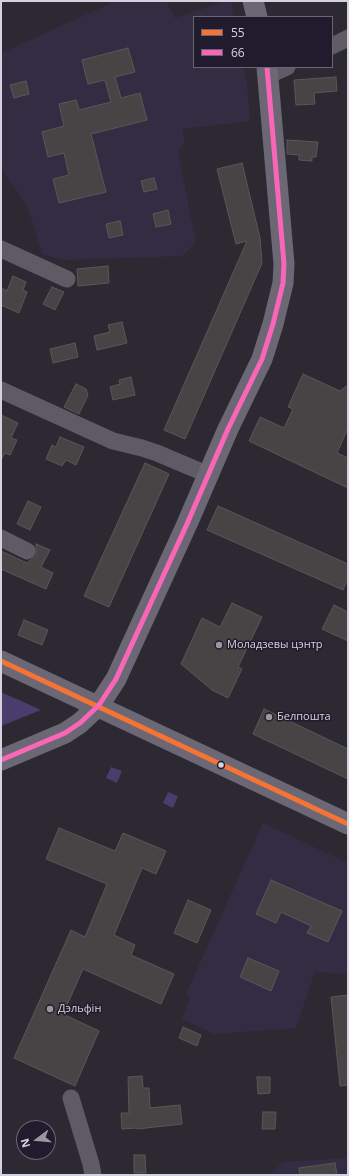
<!DOCTYPE html>
<html>
<head>
<meta charset="utf-8">
<style>
	body { margin:0 }
	#map { position:relative; width:349px; height:1176px; overflow:hidden; background:#2c2933; font-family:"Open Sans",sans-serif }
	canvas { display:block }
	.frame { position:absolute; inset:0; border:2px solid #d5d2df; pointer-events:none }
	.legend { position:absolute; left:193px; top:16px; width:140px; height:52px; box-sizing:border-box; background:#201c2d; border:1px solid #686574; margin:0; padding:5px 7px; list-style:none; font-size:12px; color:#d5d2df }
	.legend li { display:flex; align-items:center; gap:8px; height:20px }
	.legend b { width:20px; border:1px solid #686574 }
	.north { position:absolute; left:16px; top:1120px; width:40px; height:40px; box-sizing:border-box; background:#201c2d; border:1px solid #686574; border-radius:50%; rotate:254deg; font-size:11px; font-weight:700; line-height:16px; text-align:center; color:#d5d2df }
	.north::after { content:''; display:block; margin:auto; width:14px; height:18px; background:#9a97a3; clip-path:polygon(50% 0,100% 100%,50% 72%,0 100%) }
</style>
</head>
<body>
<div id="map">
<canvas width="349" height="1176"></canvas>
<div class="frame"></div>
<ul class="legend">
<li><b style="height:5px;background:#f57335"></b>55</li>
<li><b style="height:5px;background:#fa66b7"></b>66</li>
</ul>
<div class="north">N</div>
</div>
<script>
const c = document.querySelector('canvas').getContext('2d');
c.lineJoin = 'round';
function paint(path, color) {
  c.fillStyle = color;
  c.fill(path, 'evenodd');
}
function shape(rows) {
  const path = new Path2D();
  for (const r of rows) {
    path.moveTo(r[0], r[1]);
    for (let i = 2; i < r.length; i += 2) path.lineTo(r[i], r[i + 1]);
  }
  return path;
}
function strokePath(path, color, width, dash) {
  c.strokeStyle = color;
  c.lineWidth = width;
  c.lineCap = dash ? 'butt' : 'round';
  c.setLineDash(dash || []);
  c.stroke(path);
}
function write(font, color, halo, rows, align = 'center') {
  c.font = font + ' "Open Sans",sans-serif';
  c.lineWidth = 3;
  c.setLineDash([]);
  c.textBaseline = 'middle';
  c.strokeStyle = halo;
  c.fillStyle = color;
  for (const [text, x, y, turn = 0] of rows) {
    c.save();
    c.translate(x, y);
    c.rotate((+turn || 0) * Math.PI / 180);
    c.textAlign = isNaN(turn) ? turn : align;
    if (halo) c.strokeText(text, 0, 0);
    c.fillText(text, 0, 0);
    c.restore();
  }
}
const built = shape([
	[116,1,166,1,175,18,225,1,231,1,234,17,194,17,194,67,244,67,247,84,250,121,182,129,185,142,178,151,196,243,182,256,62,260,42,254,28,208,1,168,1,53],
	[263,823,348,863,348,974,315,972,296,1028,214,1034,182,1019,190,997,186,994],
	[348,1158,348,1175,270,1175,283,1162]
]);
const green = shape([
	[1,692,41,710,1,726],
	[111,767,122,771,117,783,106,778],
	[168,792,178,796,173,808,163,803]
]);
const building = shape([
	[128,48,135,72,115,77,121,98,140,93,147,120,91,134,106,192,59,203,53,179,69,175,64,153,48,157,42,132,64,126,59,104,76,100,79,110,111,102,105,80,88,84,82,60,128,48],
	[336,77,337,91,314,93,315,104,296,105,294,80,336,77],
	[26,81,29,94,14,98,10,85,26,81],
	[287,140,318,142,316,157,312,157,312,161,299,160,299,155,287,154,287,140],
	[242,163,260,238,262,263,185,439,164,430,247,241,236,244,217,169,242,163],
	[154,178,157,189,144,192,141,181,154,178],
	[168,210,171,224,156,227,153,214,168,210],
	[120,221,123,235,109,238,106,224,120,221],
	[108,266,109,283,78,286,77,269,108,266],
	[13,276,26,282,23,290,27,292,19,313,1,305,1,288,7,291,13,276],
	[52,287,64,292,55,310,43,304,52,287],
	[122,322,127,343,97,350,94,336,110,332,108,325,122,322],
	[75,343,78,357,53,363,50,349,75,343],
	[303,374,340,391,348,385,348,428,337,453,348,458,348,488,249,441,260,417,284,428,293,409,288,407,303,374],
	[131,377,135,395,113,400,110,387,120,384,119,380,131,377],
	[76,384,86,389,88,395,79,414,64,407,76,384],
	[1,415,18,423,11,438,17,440,10,455,5,453,1,460,1,415],
	[60,437,84,447,76,465,66,460,62,466,46,459,52,445,56,447,60,437],
	[145,463,169,474,109,607,84,596,145,463],
	[28,501,41,507,30,530,17,524,28,501],
	[218,506,348,564,348,578,343,590,207,530,218,506],
	[36,544,50,550,41,567,53,573,46,589,1,569,1,551,27,563,36,555,36,544],
	[232,603,262,617,238,667,242,669,228,698,212,690,181,664,202,618,220,627,232,603],
	[334,605,348,612,348,641,322,629,334,605],
	[24,620,48,630,42,645,18,635,24,620],
	[264,709,348,749,348,779,253,734,264,709],
	[59,828,115,851,123,833,166,851,156,874,142,868,114,935,135,945,131,955,174,974,161,1004,83,969,63,1014,99,1031,75,1086,14,1058,71,930,85,937,107,884,46,859,59,828],
	[271,880,342,911,328,942,307,933,311,926,281,912,276,923,256,914,271,880],
	[188,900,211,910,197,943,174,933,188,900],
	[248,958,279,971,271,991,240,977,248,958],
	[348,995,348,1085,340,1086,331,997,348,995],
	[183,1027,201,1035,197,1046,179,1038,183,1027],
	[142,1076,143,1088,149,1088,150,1108,180,1105,182,1124,137,1129,137,1128,122,1129,121,1113,129,1113,128,1077,142,1076],
	[257,1077,270,1077,270,1093,258,1094,257,1077],
	[263,1112,276,1112,275,1129,262,1129,263,1112],
	[134,1155,145,1155,146,1173,134,1173,134,1155],
	[335,1163,337,1175,300,1175,299,1168,335,1163]
]);
const minor = shape([
	[332,46,348,38],
	[269,75,287,67],
	[1,249,67,279],
	[1,390,113,441,142,448,157,453,209,475],
	[1,538,27,551],
	[71,1098,91,1164,93,1175]
]);
const major = shape([
	[253,1,257,17],
	[1,661,348,824],
	[1,760,65,733,80,723,99,705,116,679,187,524,228,429,262,359,273,324,283,283,284,264,267,67]
]);
const bus1 = shape([
	[1,661,348,824]
]);
const bus2 = shape([
	[1,760,65,733,80,723,99,705,116,679,187,524,228,429,262,359,273,324,283,283,284,264,267,67]
]);
const markers = [
	[219,645,4,"#9a97a3"],
	[269,717,4,"#9a97a3"],
	[221,765,3.5,"#d5d2df"],
	[50,1009,4,"#9a97a3"]
];
const poiNames = [
	["Моладзевы цэнтр",227,645],
	["Белпошта",277,717],
	["Дэльфін",58,1009]
];
paint(built, '#332d43');
paint(green, '#4a3d6c');
paint(building, '#464444');
strokePath(building, '#5a5757', 1);
strokePath(minor, '#5e5b65', 17);
strokePath(major, '#6b6774', 21);
strokePath(bus1, '#f57335', 5);
strokePath(bus2, '#fa66b7', 5);
for (const [x, y, r, color] of markers) {
  const dot = new Path2D();
  dot.arc(x, y, r, 0, 2 * Math.PI);
  c.fillStyle = color;
  c.fill(dot);
  strokePath(dot, '#201c2d', 1.5);
}
write('11px', '#d5d2df', '#201c2d', poiNames, 'left');
</script>
</body>
</html>
